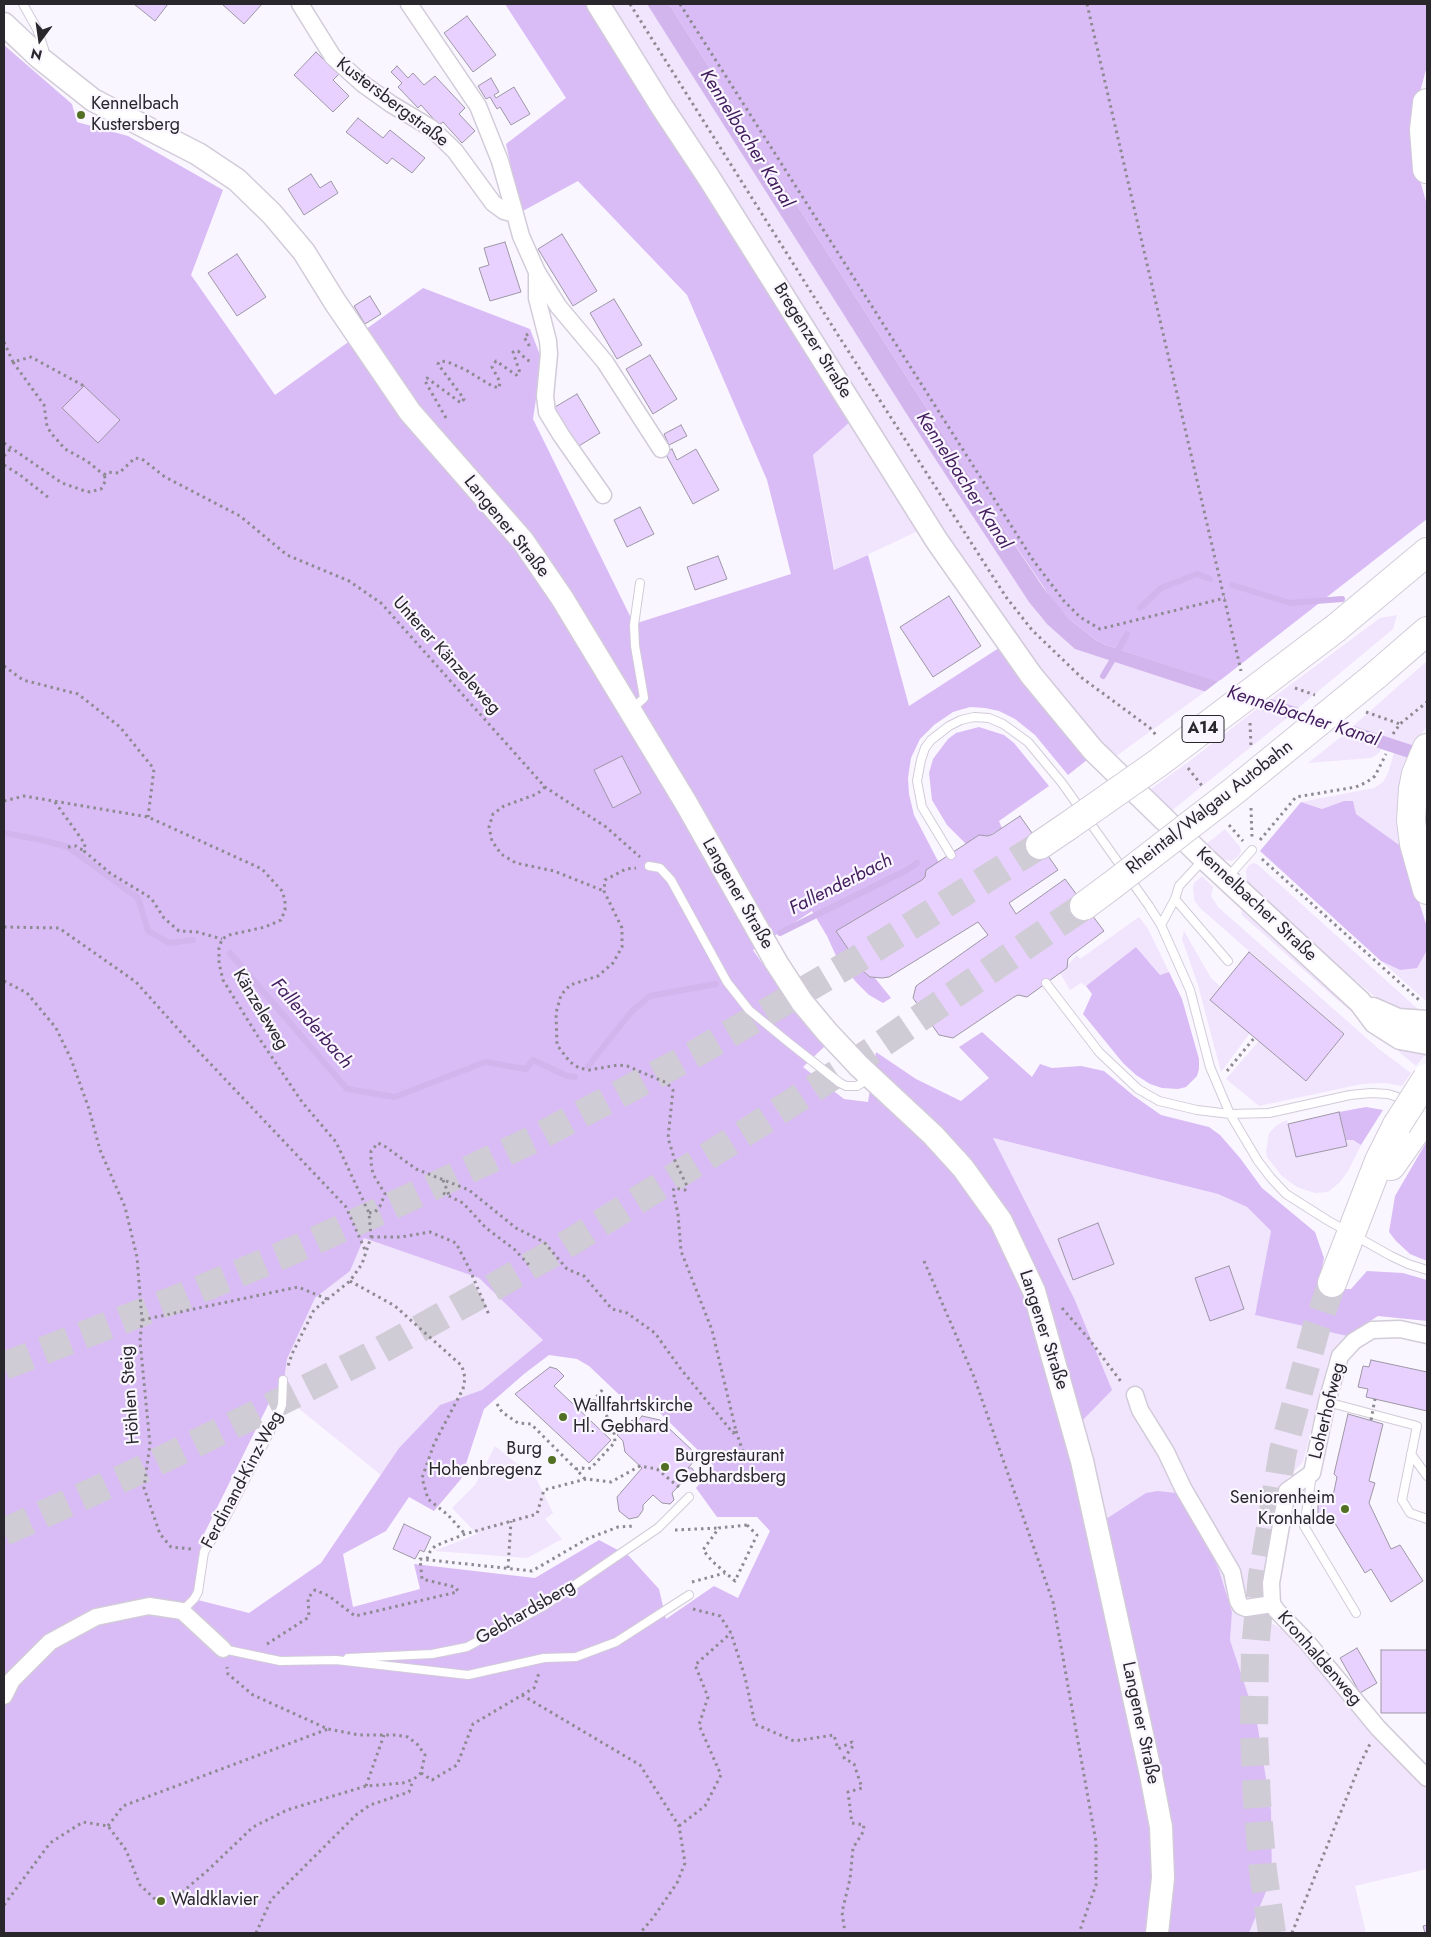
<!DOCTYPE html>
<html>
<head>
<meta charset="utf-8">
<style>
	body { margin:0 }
	#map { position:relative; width:1431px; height:1937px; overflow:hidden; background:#faf6ff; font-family:Jost,sans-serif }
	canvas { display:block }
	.frame { position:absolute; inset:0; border:5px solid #29262c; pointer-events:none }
	.north { position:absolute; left:15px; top:15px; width:50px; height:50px; -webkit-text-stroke:4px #faf6ff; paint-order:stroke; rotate:194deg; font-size:14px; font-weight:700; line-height:20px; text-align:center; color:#29262c }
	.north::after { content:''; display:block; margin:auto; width:18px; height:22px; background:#29262c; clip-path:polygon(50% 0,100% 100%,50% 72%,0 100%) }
</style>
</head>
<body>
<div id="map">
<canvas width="1431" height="1937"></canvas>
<div class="frame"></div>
<div class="north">N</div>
</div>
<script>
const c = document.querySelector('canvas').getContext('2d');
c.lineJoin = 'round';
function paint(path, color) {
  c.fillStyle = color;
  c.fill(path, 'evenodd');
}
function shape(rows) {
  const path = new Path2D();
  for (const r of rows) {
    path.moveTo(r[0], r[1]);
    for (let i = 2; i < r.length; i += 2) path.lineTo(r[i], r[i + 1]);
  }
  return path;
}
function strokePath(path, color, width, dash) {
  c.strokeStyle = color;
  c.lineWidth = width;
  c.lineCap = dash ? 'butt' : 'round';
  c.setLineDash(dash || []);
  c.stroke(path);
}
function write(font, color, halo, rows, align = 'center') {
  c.font = font + ' Jost,sans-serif';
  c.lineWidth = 4.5;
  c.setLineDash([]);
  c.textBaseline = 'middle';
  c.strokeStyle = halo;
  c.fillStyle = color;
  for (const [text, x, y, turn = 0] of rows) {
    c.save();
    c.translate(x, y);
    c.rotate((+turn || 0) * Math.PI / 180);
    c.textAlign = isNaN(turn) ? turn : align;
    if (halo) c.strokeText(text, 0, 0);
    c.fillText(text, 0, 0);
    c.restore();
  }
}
const green = shape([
	[609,4,647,4,932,454,1040,616,1075,649,1206,691,1115,757,1096,738,1034,661,977,582],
	[851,421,922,529,835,570,813,455],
	[1397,615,1393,629,1298,708,1270,700,1380,618],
	[1427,661,1427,726,1413,746,1353,726],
	[1258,708,1287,718,1170,812,1148,791,1191,760],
	[1342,736,1381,749,1379,753,1371,758,1308,763],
	[1394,753,1407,757,1399,783,1402,784,1402,847,1356,814,1344,801,1322,809,1301,802,1374,788,1383,782,1388,773],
	[1225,829,1240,847,1241,851,1239,856,1232,861,1221,859,1205,845],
	[1253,863,1257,864,1420,1011,1398,1009,1387,1004,1373,995,1330,959,1247,882,1246,871,1248,866],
	[1202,876,1213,887,1211,896,1218,907,1380,1050,1411,1073,1402,1086,1385,1083,1362,1084,1259,1106,1226,1079,1259,1041,1306,1081,1344,1034,1200,908,1194,900,1193,887,1194,883],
	[1241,910,1375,1029,1425,1055,1416,1066,1334,997,1242,915],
	[1139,917,1147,927,1169,972,1160,975,1136,947,1086,986,1081,983,1070,990,1060,973,1077,955,1080,959],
	[1184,931,1211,978,1221,987,1210,1000,1250,1033,1221,1072,1198,985,1182,939],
	[1427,943,1427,1002,1381,961,1400,970,1426,952],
	[1287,1120,1296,1157,1347,1146,1346,1140,1353,1140,1361,1145,1348,1171,1340,1182,1328,1192,1315,1193,1297,1187,1282,1176,1267,1157,1266,1151,1269,1133,1277,1125],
	[992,1138,1218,1194,1247,1207,1271,1231,1255,1315,1347,1336,1328,1362,1303,1462,1281,1485,1261,1591,1262,1617,1285,1631,1427,1787,1427,1869,1355,1886,1366,1933,1249,1933,1272,1877,1271,1810,1257,1722,1230,1640,1232,1612,1219,1570,1203,1532,1099,1524,1078,1425,1074,1298],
	[364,1238,479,1278,543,1340,482,1390,440,1405,399,1448,381,1475,282,1395,287,1359,315,1298,350,1271],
	[495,1446,537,1480,553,1513,545,1519,562,1539,527,1558,434,1551,477,1534,452,1508,475,1485]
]);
const forest = shape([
	[505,4,586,4,851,421,813,455,834,570,868,555,909,706,1002,646,1081,750,1087,760,1068,775,1035,735,1015,719,999,711,985,708,970,707,953,712,934,725,920,739,911,758,908,778,909,794,914,815,939,863,926,870,925,877,922,880,836,931,863,971,870,977,875,978,891,998,883,1003,869,995,856,982,837,958,827,936,812,911,753,950,802,1020,825,1046,803,1067,844,1099,868,1102,876,1052,916,1079,961,1101,989,1078,959,1047,982,1032,1032,1077,1040,1064,1052,1068,1081,1066,1104,1071,1134,1096,1161,1115,1209,1127,1220,1135,1240,1158,1262,1188,1315,1232,1324,1258,1319,1282,1343,1289,1351,1289,1367,1271,1403,1273,1427,1280,1427,1321,1378,1316,1347,1336,1255,1315,1271,1231,1247,1207,1218,1194,993,1138,1074,1298,1112,1390,1078,1425,1100,1523,1146,1493,1158,1491,1176,1493,1203,1532,1219,1570,1232,1612,1230,1640,1257,1722,1271,1810,1272,1877,1249,1933,4,1933,4,45,72,104,77,122,128,136,223,190,191,275,275,395,423,288,530,329,542,360,533,419,634,624,791,574,767,480,687,295,578,181,521,212,506,144,566,98],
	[364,1238,479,1278,543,1340,482,1390,440,1405,399,1448,321,1563,249,1613,194,1599,202,1538,270,1401,282,1395,287,1359,315,1298,350,1271],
	[549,1355,577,1359,589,1366,632,1407,659,1412,714,1466,696,1488,717,1517,757,1517,770,1531,738,1598,714,1586,666,1619,659,1589,629,1556,599,1540,535,1578,414,1564,420,1589,353,1607,343,1554,386,1531,409,1497,434,1511,461,1479,484,1409,524,1374],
	[669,4,1427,4,1427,66,1420,92,1418,173,1427,205,1427,519,1218,682,1106,645,1096,640,1068,618,1056,605,994,514],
	[979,727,1004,735,1014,743,1049,786,999,821,1002,828,988,836,979,835,966,844,947,825,932,800,929,773,933,759,948,739,956,733],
	[1344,801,1353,801,1356,814,1402,847,1427,927,1426,952,1417,968,1400,970,1381,961,1260,851,1301,802,1322,809],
	[1136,947,1160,975,1169,972,1182,999,1199,1059,1199,1069,1197,1076,1186,1087,1178,1089,1162,1088,1150,1084,1136,1075,1123,1063,1083,1014,1092,994,1086,986],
	[1366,1107,1383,1110,1361,1145,1353,1140,1346,1140,1339,1112],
	[1427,1141,1427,1261,1410,1254,1396,1241,1389,1232,1395,1196]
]);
const water = shape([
	[647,4,669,4,994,514,1043,587,1068,618,1096,640,1106,645,1427,750,1427,764,1075,649,1047,624,1029,602,932,454]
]);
const pier = shape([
	[1220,680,1272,698,1255,710,1203,693],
	[1300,707,1355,725,1340,738,1285,720]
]);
const stream = shape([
	[1232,585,1290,603,1342,599],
	[1140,608,1161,588,1197,574,1210,579],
	[1117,652,1127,634],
	[1103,676,1112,661],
	[4,833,42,840,68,847,138,898,148,931,169,943,193,940],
	[780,933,907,870,917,863],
	[230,953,347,1089,395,1097,485,1062,526,1069,533,1060,567,1076,575,1077],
	[588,1066,632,1011,650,996,716,984]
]);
const building = shape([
	[134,4,168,4,155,21,134,4],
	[222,4,262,4,244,24,222,4],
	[467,16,496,55,473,72,444,33,467,16],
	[316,52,339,74,333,80,349,96,333,112,294,75,316,52],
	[397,66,408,78,413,73,424,85,435,76,465,108,459,114,475,131,462,143,443,122,439,125,421,105,418,108,398,87,402,83,391,72,397,66],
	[491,78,499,92,494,95,496,98,514,87,530,114,511,125,500,107,497,109,490,97,486,99,478,86,491,78],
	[358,118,383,138,390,130,425,158,412,173,392,158,387,164,346,132,358,118],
	[311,174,320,188,331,181,338,193,304,215,288,189,311,174],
	[562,234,597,291,573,306,538,249,562,234],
	[505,242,521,292,490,301,479,268,489,265,484,248,505,242],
	[237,254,266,297,237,316,208,273,237,254],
	[370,296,381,314,365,324,354,306,370,296],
	[614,299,642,345,617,359,590,313,614,299],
	[650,355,677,399,653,414,626,369,650,355],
	[84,386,120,420,98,443,62,408,84,386],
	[577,394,600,433,574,449,550,410,577,394],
	[681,425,687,436,669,445,664,434,681,425],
	[672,449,677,460,696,449,719,490,693,504,665,453,672,449],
	[640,507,654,534,627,547,614,520,640,507],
	[718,556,727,579,695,590,687,567,718,556],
	[949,596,981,646,933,677,900,627,949,596],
	[622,756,641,793,613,808,594,770,622,756],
	[1020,816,1058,870,1009,903,1016,914,1065,879,1104,931,1072,955,1068,959,1067,968,1027,997,1018,995,1014,997,953,1038,939,1035,913,998,916,986,988,935,978,922,889,977,882,978,870,977,863,971,836,931,922,880,925,877,926,870,979,835,988,836,993,834,1020,816],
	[1249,952,1344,1034,1306,1081,1210,1000,1249,952],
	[1339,1112,1347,1146,1296,1157,1288,1124,1339,1112],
	[1098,1223,1114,1264,1073,1280,1058,1239,1098,1223],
	[1229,1266,1244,1309,1210,1321,1195,1278,1229,1266],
	[1371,1360,1427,1372,1427,1411,1366,1397,1368,1389,1358,1387,1363,1366,1369,1367,1371,1360],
	[550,1367,557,1369,564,1376,554,1386,611,1440,589,1463,515,1394,550,1367],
	[1348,1414,1383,1424,1369,1481,1375,1483,1369,1503,1391,1549,1400,1545,1423,1581,1391,1602,1371,1569,1365,1573,1330,1515,1318,1515,1318,1499,1333,1496,1337,1477,1334,1474,1348,1414],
	[642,1416,660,1420,692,1450,690,1452,695,1456,693,1458,695,1460,688,1468,692,1468,695,1473,692,1479,686,1478,672,1493,674,1500,670,1504,662,1503,653,1495,643,1505,643,1510,638,1517,629,1519,619,1511,617,1497,642,1468,625,1452,623,1441,617,1435,632,1420,636,1423,642,1416],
	[404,1524,431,1537,424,1552,420,1550,415,1559,393,1549,404,1524],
	[1357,1648,1377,1683,1360,1693,1340,1658,1357,1648],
	[1381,1650,1427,1650,1427,1713,1381,1713,1381,1650],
	[1427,1925,1427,1933,1425,1933,1423,1926,1427,1925]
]);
const highwayTunnel = shape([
	[4,1366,184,1296,278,1257,383,1210,536,1138,693,1055,861,957,1040,845],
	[4,1532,130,1475,252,1416,370,1356,471,1300,558,1250,751,1129,867,1054,1084,906],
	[1272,1933,1263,1871,1257,1801,1254,1732,1255,1649,1262,1576,1283,1451,1316,1329,1332,1283]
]);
const path = shape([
	[630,4,838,335,1006,597,1032,630,1082,678,1150,728,1156,735],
	[680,4,1033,560,1064,601,1080,617,1100,629,1225,598],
	[1087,4,1241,671],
	[528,334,524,337,530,347],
	[4,342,13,362,31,357,84,386],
	[13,362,44,405,47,426,51,433,65,449,87,461,104,475],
	[446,418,425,381,427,378,461,403,464,399,438,364,440,361,448,362,466,370,492,386,499,388,500,382,492,367,496,361,516,375,520,373,513,352,518,351,527,360,530,361],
	[4,443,62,483,85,491,90,492,101,489,106,480,104,475],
	[4,456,12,447],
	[4,465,20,475,49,498],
	[104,475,107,472,119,473,135,458,142,459,165,477,240,516,287,555,349,581,381,603,545,787,606,827,640,857],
	[4,666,23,680,78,694,120,727,154,769,148,817],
	[1295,688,1315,695],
	[1366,712,1400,724],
	[1250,723,1251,747],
	[1393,734,1400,724,1427,702],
	[1188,768,1203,787],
	[545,787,537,794,504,806,493,814,489,827,492,841,501,854,516,863,554,871,604,891],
	[4,801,24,796,148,817,262,869,282,891,285,900,285,910,281,920,265,927,229,935,222,939,219,948,219,963,223,980,257,1035,302,1102,336,1142,369,1213,371,1237,362,1264,350,1281,314,1310,292,1354,287,1369],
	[55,802,85,844,84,851,110,873,151,898,164,918,179,931,197,932,222,939],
	[1251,808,1252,837],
	[1229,825,1243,841],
	[1260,840,1296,797,1356,787,1367,782,1375,776,1386,754],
	[68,847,76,846,84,851],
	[1262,859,1419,1000],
	[4,927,59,928,136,982,187,1039,346,1207,365,1250],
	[4,981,27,993,56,1028,71,1059,89,1109,100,1150,125,1207,137,1257,142,1320,140,1341,150,1444,144,1488,160,1534,171,1547,191,1549],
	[1227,1071,1255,1037],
	[443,1180,449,1195],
	[443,1193,463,1203,486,1228,514,1249,529,1265],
	[369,1213,375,1212,380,1206,385,1194,373,1174,371,1163,371,1151,378,1143,386,1147,416,1169,469,1190,516,1228,544,1242,567,1269,584,1276,612,1309,627,1313,655,1333,680,1368,733,1433,736,1431,712,1330,681,1251,678,1214,673,1191,674,1188,685,1190,687,1186,675,1161,668,1138,673,1090,667,1083,627,1066,618,1065,589,1070,579,1068,570,1062,557,1045,556,1013,561,995,570,985,598,976,613,963,622,947,622,928,604,891,605,880,626,869,636,868],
	[371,1237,401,1237,430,1232,456,1243,470,1270,489,1315],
	[924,1261,974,1377,1053,1602,1096,1842,1096,1885,1079,1933],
	[350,1281,395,1306,462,1366,465,1378,463,1389,434,1444,422,1478,428,1499,448,1515,465,1534],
	[1062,1308,1089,1339,1122,1383],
	[142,1320,298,1287,327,1299],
	[497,1404,502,1412,518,1423,531,1424,576,1469],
	[736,1431,743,1452],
	[585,1479,576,1469,582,1468,587,1469,591,1468,615,1442,613,1424,594,1400,603,1389],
	[747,1525,757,1535,735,1581,712,1561,703,1550,719,1528,747,1525],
	[675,1530,719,1528],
	[427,1559,429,1553,435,1546,465,1534,537,1514,544,1490,586,1479,611,1482,640,1466,657,1469,680,1488],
	[508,1568,511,1521],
	[692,1582,725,1573],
	[693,1609,720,1616,731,1633,745,1677,755,1724,794,1741,834,1735,838,1749,852,1742,853,1746,844,1758,854,1764,862,1788,848,1792,852,1823,864,1825,863,1832,853,1848,850,1879,842,1912,845,1933],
	[267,1644,309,1617,308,1598,315,1590,329,1596,355,1616,453,1593,458,1591,455,1587,422,1579,420,1559,532,1571,587,1539,618,1527,635,1526],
	[522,1695,640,1765,679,1826,685,1863,677,1883,653,1918,640,1933],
	[421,1773,432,1780,457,1765,473,1724,534,1688,539,1673],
	[366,1786,384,1735],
	[108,1826,123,1806,328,1729],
	[679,1826,705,1806,721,1775,699,1725,708,1697,695,1665,731,1633],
	[4,1905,50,1843,83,1822,108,1826,126,1850,140,1885,158,1902,180,1894,207,1871,253,1827,287,1810,366,1786,403,1783,414,1779,421,1773,425,1755,418,1745,408,1737,396,1735,359,1735,328,1729,253,1695,228,1674,227,1667],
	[256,1933,271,1900,356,1815,370,1805,409,1792,413,1780],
	[1292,1933,1361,1762,1370,1744]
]);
const lane = shape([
	[23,4,37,29,44,49,42,54],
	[631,710,644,698,635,646,634,625,640,583],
	[951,855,922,807,917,781,921,760,925,748,931,740,949,726,961,720,974,717,989,718,1003,724,1028,742,1062,783,1149,906,1161,925],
	[1203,860,1179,886,1175,899,1228,961],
	[649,866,660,868,671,880,727,982,749,1010,788,1042,840,1083,846,1086,857,1086,870,1078],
	[1228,877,1252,850],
	[1175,899,1161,925,1190,990,1210,1067,1230,1114,1258,1161,1271,1178,1286,1194,1327,1220,1391,1256,1408,1264,1427,1270],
	[1046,983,1099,1052,1138,1089,1159,1101,1197,1110,1230,1114,1269,1113,1350,1095,1371,1093,1388,1094,1407,1100],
	[1327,1402,1417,1426,1402,1500,1410,1513,1427,1519],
	[1411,1454,1427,1476],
	[1312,1475,1304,1526,1356,1613],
	[182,1611,194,1599,198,1592,204,1552,226,1517,277,1418,282,1405,283,1380],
	[223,1649,280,1661,336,1660,468,1675,544,1658,576,1657,616,1642,689,1595],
	[348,1658,432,1654,467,1647,544,1606,658,1528,689,1497]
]);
const street = shape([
	[300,4,333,57,363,84,391,104,431,128,455,151,493,203,504,211,515,214,500,161,478,106,409,4],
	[515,214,521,236,537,272,558,306,605,362,661,449],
	[537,272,537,298,548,341,549,354,545,396,547,412,561,435,603,495],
	[1427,1335,1400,1329,1372,1330,1354,1341,1340,1356,1327,1402,1312,1473,1287,1491,1271,1583,1272,1604,1277,1611,1307,1642,1378,1728,1427,1778],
	[1135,1395,1140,1410,1166,1452,1183,1488,1232,1572,1238,1601,1241,1606,1246,1608,1272,1604],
	[4,1696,12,1680,50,1642,96,1617,149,1606,182,1611,223,1649]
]);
const secondary = shape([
	[598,4,662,107,709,178,937,541,1031,675,1093,750,1204,858,1360,1002,1375,1022,1400,1038,1427,1043],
	[4,24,40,58,93,100,198,154,237,180,272,214,304,252,335,302,410,412,523,541,562,598,686,803,776,962],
	[1373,1009,1398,1020,1427,1022],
	[859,1066,933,1135,963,1168,1001,1221,1034,1291,1082,1461,1151,1775,1161,1827,1163,1878,1157,1933]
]);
const highway = shape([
	[1427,103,1424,130,1427,169],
	[1336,628,1427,552],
	[1375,676,1427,631],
	[1427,748,1416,774,1413,789,1411,820,1414,844,1427,890],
	[1040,845,1068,826],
	[1084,906,1111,886],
	[1391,1166,1427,1115],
	[1332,1283,1379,1161,1397,1125]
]);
const pathBridge = shape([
	[1371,1420,1375,1399]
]);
const secondaryBridge = shape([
	[776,962,802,1002,827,1032,859,1066]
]);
const highwayBridge = shape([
	[1068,826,1158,763,1336,628],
	[1111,886,1234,791,1375,676],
	[1397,1125,1427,1078]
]);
const markers = [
	[81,115,5,"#526f24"],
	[563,1417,5,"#526f24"],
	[552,1460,5,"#526f24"],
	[665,1467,5,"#526f24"],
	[1345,1509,5,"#526f24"],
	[161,1901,5,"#526f24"]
];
const shields = [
	[1203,729,42]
];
const shieldNames = [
	["A14",1203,729]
];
const streetNames = [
	["Kustersbergstraße",392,103,37],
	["Bregenzer Straße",812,341,58],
	["Langener Straße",506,527,51],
	["Unterer Känzeleweg",446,656,48],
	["Rheintal/Walgau Autobahn",1210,808,-38],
	["Langener Straße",737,894,60],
	["Kennelbacher Straße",1256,905,43],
	["Känzeleweg",260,1010,59],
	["Langener Straße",1043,1330,72],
	["Höhlen Steig",131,1395,-94],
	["Loherhofweg",1328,1411,-76],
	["Ferdinand-Kinz-Weg",243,1480,-62],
	["Gebhardsberg",526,1613,-30],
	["Kronhaldenweg",1319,1659,49],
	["Langener Straße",1140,1723,78]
];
const poiNames = [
	["Kennelbach",91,105],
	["Kustersberg",91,126],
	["Wallfahrtskirche",573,1407],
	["Hl. Gebhard",573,1428],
	["Burg",542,1450,"right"],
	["Hohenbregenz",542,1471,"right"],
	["Burgrestaurant",675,1457],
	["Gebhardsberg",675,1478],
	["Seniorenheim",1335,1499,"right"],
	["Kronhalde",1335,1520,"right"],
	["Waldklavier",171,1901]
];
const waterNames = [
	["Kennelbacher Kanal",746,139,58],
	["Kennelbacher Kanal",963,481,57],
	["Kennelbacher Kanal",1303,717,18],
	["Fallenderbach",841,885,-27],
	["Fallenderbach",311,1024,49]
];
paint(green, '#f1e4fd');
paint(forest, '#d9bcf5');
paint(water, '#d2b5ed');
paint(pier, '#faf6ff');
strokePath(stream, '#d2b5ed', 6);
paint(building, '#e8d1ff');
strokePath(building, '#9d97a4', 1);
strokePath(highwayTunnel, '#d0ccd5', 28, [28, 14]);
strokePath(lane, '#d2cbd9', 10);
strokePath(street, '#d2cbd9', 19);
strokePath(secondary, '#d2cbd9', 25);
strokePath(highway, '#d2cbd9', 30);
strokePath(path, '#8d8a91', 3, [2.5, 4]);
strokePath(lane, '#fff', 8);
strokePath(street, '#fff', 16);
strokePath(secondary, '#fff', 22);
strokePath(highway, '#fff', 28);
strokePath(secondaryBridge, '#d2cbd9', 25, []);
strokePath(highwayBridge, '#d2cbd9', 30, []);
strokePath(pathBridge, '#8d8a91', 3, [2.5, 4]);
strokePath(secondaryBridge, '#fff', 22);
strokePath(highwayBridge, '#fff', 28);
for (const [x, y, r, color] of markers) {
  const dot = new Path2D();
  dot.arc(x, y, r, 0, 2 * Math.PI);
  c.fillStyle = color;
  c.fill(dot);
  strokePath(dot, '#faf6ff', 2);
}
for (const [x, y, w] of shields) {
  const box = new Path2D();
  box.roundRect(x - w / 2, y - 13.5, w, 27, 4);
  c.fillStyle = '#faf6ff';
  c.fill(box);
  strokePath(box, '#29262c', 1);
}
write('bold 16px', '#29262c', null, shieldNames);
write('18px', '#29262c', '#faf6ff', streetNames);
write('18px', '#29262c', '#faf6ff', poiNames, 'left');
write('italic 19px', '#421c5d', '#faf6ff', waterNames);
</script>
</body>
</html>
